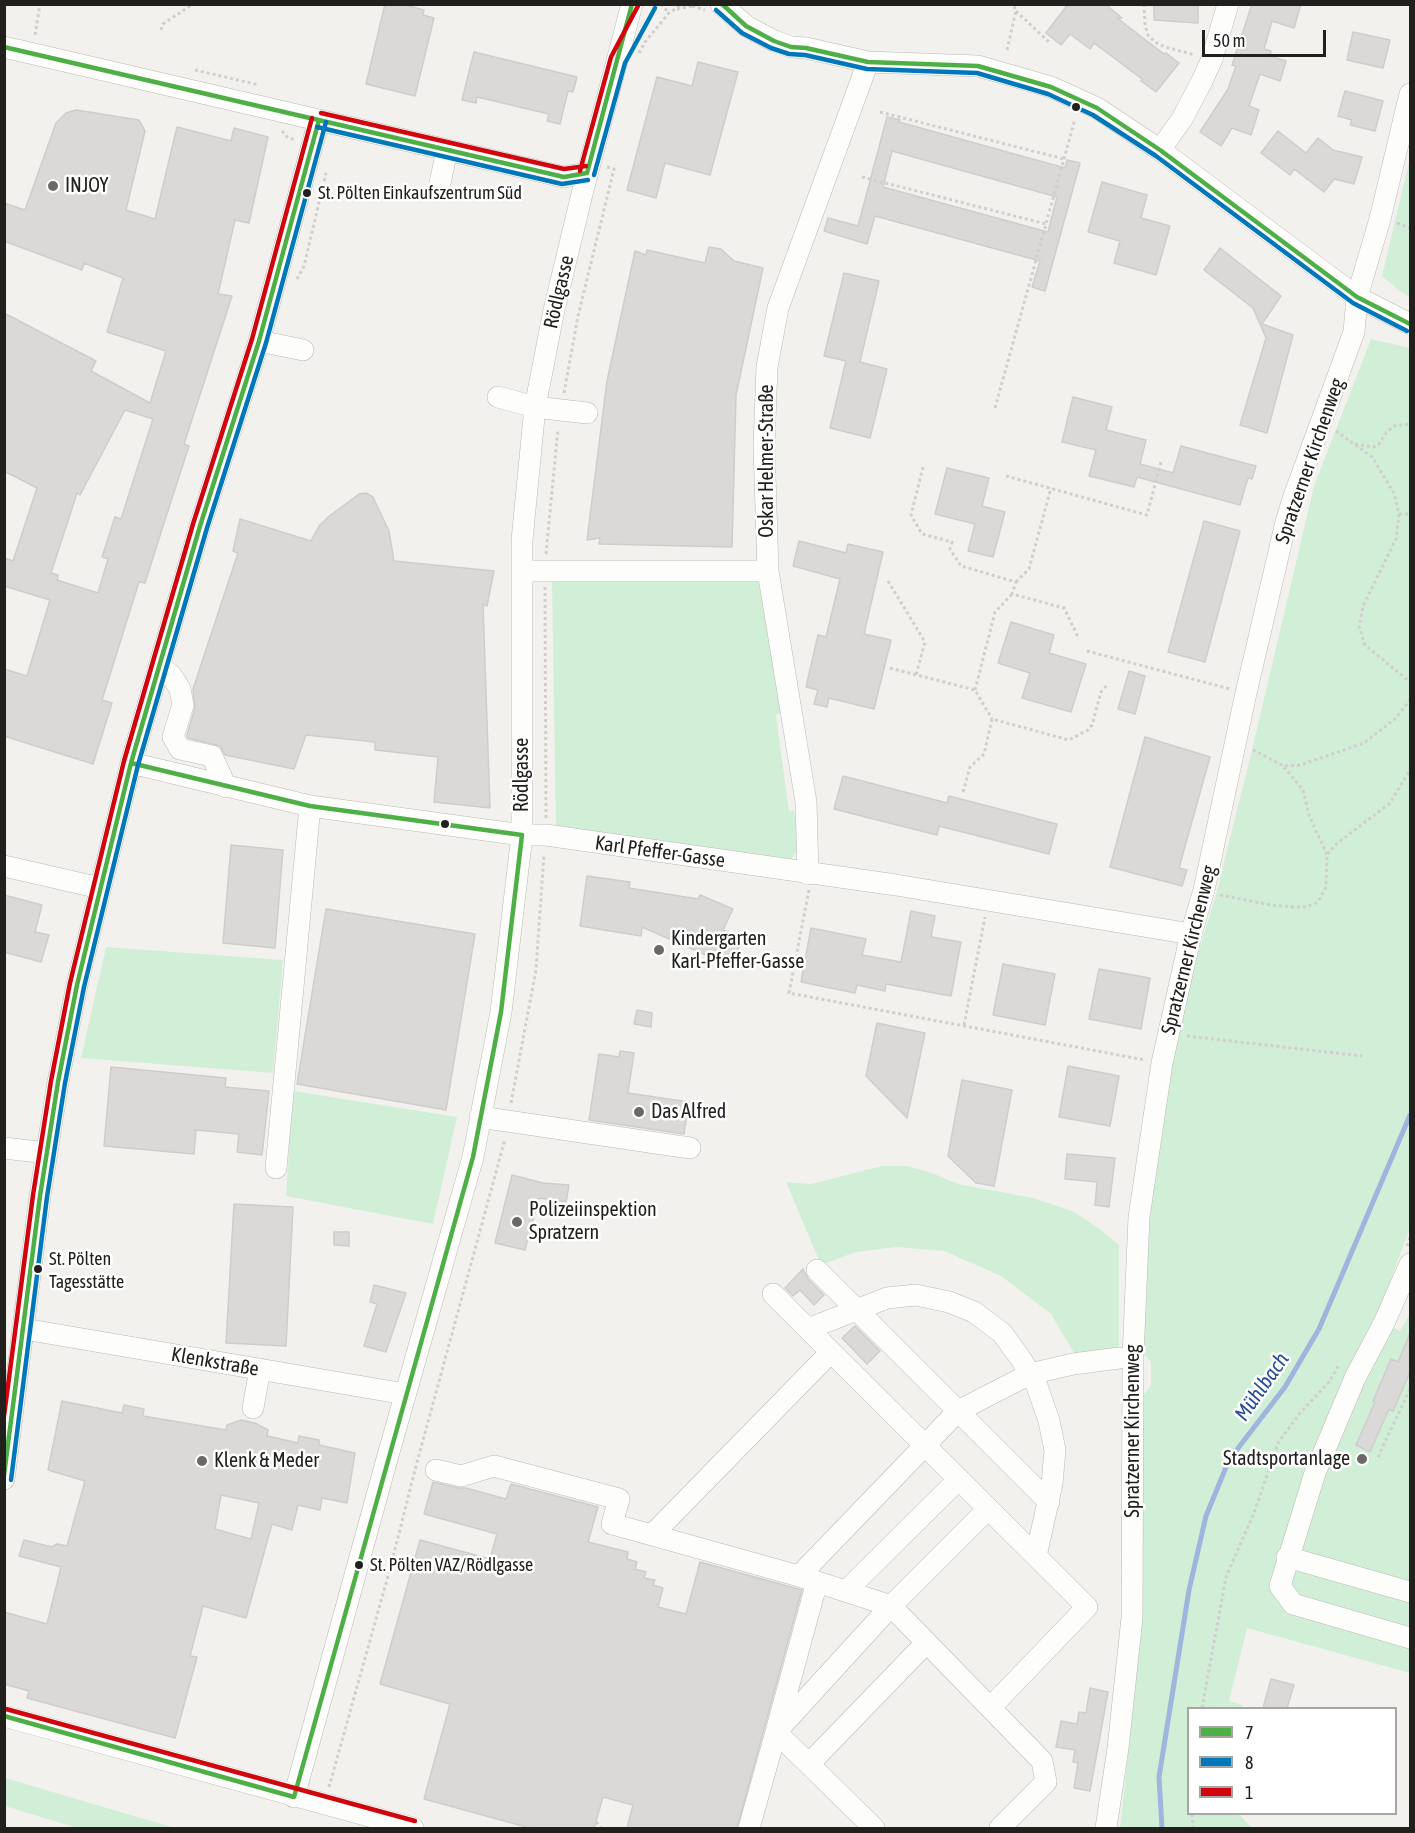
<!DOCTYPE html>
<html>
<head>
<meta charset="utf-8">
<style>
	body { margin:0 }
	#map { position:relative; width:1415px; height:1833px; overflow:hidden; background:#f3f1ed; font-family:"Asap Condensed",sans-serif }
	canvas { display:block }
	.frame { position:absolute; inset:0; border:6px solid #21201d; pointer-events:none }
	.legend { position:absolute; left:1187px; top:1707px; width:210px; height:108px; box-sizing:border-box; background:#fff; border:2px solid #a6a6a5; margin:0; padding:8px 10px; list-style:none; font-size:18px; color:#21201d }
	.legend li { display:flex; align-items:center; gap:12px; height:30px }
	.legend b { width:30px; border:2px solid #a6a6a5 }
	.scale { position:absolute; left:1202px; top:30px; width:124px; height:27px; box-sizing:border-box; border:3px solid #21201d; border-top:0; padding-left:8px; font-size:18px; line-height:21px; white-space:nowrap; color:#21201d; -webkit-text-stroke:4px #fff; paint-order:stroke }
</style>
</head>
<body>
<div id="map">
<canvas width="1415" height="1833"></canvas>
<div class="frame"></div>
<ul class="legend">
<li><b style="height:8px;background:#4eaf46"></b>7</li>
<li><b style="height:8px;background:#0077ba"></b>8</li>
<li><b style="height:8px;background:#d1050d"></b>1</li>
</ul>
<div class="scale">50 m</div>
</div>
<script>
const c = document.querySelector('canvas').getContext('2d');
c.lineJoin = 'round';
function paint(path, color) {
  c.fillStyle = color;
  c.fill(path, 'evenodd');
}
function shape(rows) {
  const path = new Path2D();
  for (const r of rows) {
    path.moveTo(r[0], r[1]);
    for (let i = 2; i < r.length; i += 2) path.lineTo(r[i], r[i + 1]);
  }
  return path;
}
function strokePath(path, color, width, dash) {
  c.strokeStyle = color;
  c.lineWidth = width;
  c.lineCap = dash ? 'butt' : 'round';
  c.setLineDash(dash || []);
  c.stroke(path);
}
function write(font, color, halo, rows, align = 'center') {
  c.font = font + ' "Asap Condensed",sans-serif';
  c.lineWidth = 5;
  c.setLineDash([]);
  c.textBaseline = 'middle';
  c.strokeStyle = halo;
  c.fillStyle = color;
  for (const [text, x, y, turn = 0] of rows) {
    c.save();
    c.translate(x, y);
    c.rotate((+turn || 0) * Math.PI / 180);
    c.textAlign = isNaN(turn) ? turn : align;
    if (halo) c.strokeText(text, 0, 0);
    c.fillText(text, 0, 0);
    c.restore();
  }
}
const green = shape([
	[1410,158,1410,297,1400,291,1382,276],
	[1371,339,1410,348,1410,1228,1376,1319,1400,1331,1410,1313,1410,1673,1247,1628,1229,1701,1242,1705,1242,1708,1188,1708,1188,1814,1239,1814,1252,1828,1120,1828,1142,1625,1141,1398,1151,1386,1151,1362,1140,1350,1144,1260,1167,1079,1184,999,1217,891,1252,750,1314,486],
	[552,582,764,582,781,712,776,715,789,812,794,810,799,847,790,862,556,829],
	[106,947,283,960,273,1073,81,1058],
	[293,1091,457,1117,433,1224,286,1196],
	[882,1166,907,1166,932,1173,958,1184,1033,1198,1072,1211,1101,1230,1119,1245,1119,1351,1076,1356,1051,1314,1001,1276,944,1251,896,1247,856,1252,821,1265,786,1182,811,1184],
	[4,1778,5,1778,175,1828,77,1828,5,1806]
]);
const stream = shape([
	[1162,1828,1159,1777,1189,1590,1206,1516,1229,1460,1285,1387,1319,1329,1410,1115]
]);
const building = shape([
	[385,4,401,4,424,10,423,15,434,18,415,96,366,84,385,4],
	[1068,4,1105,4,1122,18,1117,18,1164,54,1166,53,1179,63,1156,92,1141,81,1142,79,1094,43,1090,49,1070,34,1061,45,1046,33,1068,4],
	[1198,4,1198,23,1154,20,1154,5,1198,4],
	[1252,4,1301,4,1294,28,1272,21,1264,49,1271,51,1270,56,1286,61,1280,81,1260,74,1249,106,1259,110,1251,135,1232,128,1221,146,1200,132,1228,89,1236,66,1232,65,1252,4],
	[1353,32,1390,40,1383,68,1347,60,1353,32],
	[474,52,577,77,573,92,568,91,560,124,547,121,549,114,477,97,476,103,462,100,474,52],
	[698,62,738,72,710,175,665,163,656,198,627,190,657,77,692,86,698,62],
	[1345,91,1383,101,1375,131,1350,125,1352,120,1338,116,1345,91],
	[76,110,139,120,145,131,126,210,155,219,177,127,231,141,234,128,268,137,249,223,235,220,218,294,232,296,184,444,189,446,164,523,145,583,139,582,102,700,112,703,93,764,4,736,4,669,27,676,50,600,4,586,4,558,13,561,37,488,4,471,4,313,96,361,91,371,150,403,166,351,107,332,123,278,84,263,82,270,4,241,4,203,25,210,56,123,66,113,76,110],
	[125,410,153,419,121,519,115,517,102,557,108,559,98,593,57,580,58,575,51,573,77,493,80,495,125,410],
	[887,117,900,120,899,122,1065,168,1067,160,1080,163,1045,291,1032,287,1040,261,875,216,867,244,824,231,828,218,858,226,887,117],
	[892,151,1057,197,1048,232,883,187,892,151],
	[1278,131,1306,153,1318,138,1333,150,1362,157,1354,184,1334,179,1324,192,1294,169,1290,175,1261,153,1278,131],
	[1102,182,1147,195,1141,218,1170,226,1156,275,1114,263,1120,241,1088,232,1102,182],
	[709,247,721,249,734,261,763,268,736,395,732,547,599,544,600,538,587,540,607,381,635,251,646,255,647,250,705,263,709,247],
	[1220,248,1281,296,1262,324,1293,335,1267,433,1240,425,1266,338,1253,308,1204,270,1220,248],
	[844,273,879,281,860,362,887,369,870,438,830,428,846,361,824,356,844,273],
	[1073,397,1112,407,1106,430,1146,440,1140,464,1173,473,1181,446,1256,466,1252,479,1248,478,1240,505,1137,477,1134,487,1089,476,1096,450,1062,442,1073,397],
	[947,468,989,478,982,506,1005,512,993,557,968,551,975,524,935,514,947,468],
	[366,493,373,497,389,531,394,561,494,571,487,606,483,604,490,808,434,802,438,757,375,750,375,742,306,735,294,769,225,755,220,746,188,738,187,735,195,708,193,689,238,553,233,551,240,519,311,541,319,526,328,517,359,494,366,493],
	[1204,521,1240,531,1205,662,1168,652,1204,521],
	[799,541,846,553,848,544,883,552,864,634,891,640,874,709,829,698,827,707,814,704,818,690,806,687,818,635,826,637,840,579,793,566,799,541],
	[1011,622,1054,635,1049,653,1086,664,1071,712,1022,698,1030,673,998,663,1011,622],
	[1129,671,1145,676,1135,714,1118,709,1129,671],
	[1145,737,1210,757,1179,868,1187,870,1182,886,1110,867,1145,737],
	[843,776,947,803,949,796,1057,824,1049,854,939,826,937,835,834,809,843,776],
	[231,845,283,850,275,948,223,943,231,845],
	[587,876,630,882,629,888,698,899,700,895,733,909,723,930,743,939,731,966,642,927,641,936,580,926,587,876],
	[4,895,42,905,35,932,49,935,41,962,4,952,4,895],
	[326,909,475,934,446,1110,297,1084,326,909],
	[911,911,935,916,931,937,961,942,951,996,886,984,885,991,857,985,855,993,801,982,811,928,866,939,862,955,901,962,911,911],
	[1003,964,1055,974,1045,1025,993,1015,1003,964],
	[1099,969,1150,978,1141,1029,1089,1019,1099,969],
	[637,1010,652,1013,651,1027,634,1024,637,1010],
	[877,1023,925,1033,907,1118,866,1076,877,1023],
	[620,1051,634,1053,628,1093,689,1102,684,1134,589,1120,599,1054,619,1057,620,1051],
	[1068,1066,1119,1076,1110,1126,1059,1117,1068,1066],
	[111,1067,226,1078,225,1087,269,1091,262,1155,237,1152,239,1134,196,1130,194,1154,104,1146,111,1067],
	[962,1080,1012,1090,994,1186,976,1183,948,1156,962,1080],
	[1067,1154,1115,1158,1109,1207,1095,1205,1097,1182,1065,1179,1067,1154],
	[512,1175,543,1183,569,1185,566,1202,539,1198,525,1250,495,1243,512,1175],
	[234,1204,293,1207,286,1346,226,1343,234,1204],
	[334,1232,349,1232,349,1246,334,1245,334,1232],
	[803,1269,808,1279,824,1295,814,1305,800,1290,793,1296,785,1288,803,1269],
	[374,1285,406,1293,386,1352,364,1346,377,1304,370,1302,374,1285],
	[855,1326,880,1351,867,1364,842,1338,855,1326],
	[1410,1333,1410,1372,1393,1411,1389,1409,1370,1452,1356,1445,1375,1402,1373,1401,1391,1359,1398,1362,1410,1333],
	[62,1401,122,1413,124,1405,144,1409,143,1416,226,1430,227,1425,241,1420,255,1423,268,1430,267,1436,298,1443,299,1436,319,1440,319,1445,355,1453,347,1503,322,1498,320,1510,298,1505,292,1530,272,1524,246,1618,203,1606,190,1656,197,1657,175,1738,27,1698,29,1691,4,1684,4,1612,47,1624,61,1567,19,1556,24,1540,52,1547,57,1544,67,1546,85,1481,48,1470,62,1401],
	[221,1495,259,1503,251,1539,215,1529,221,1495],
	[433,1482,458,1488,466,1488,506,1499,511,1484,598,1507,588,1542,628,1552,627,1559,637,1562,635,1569,646,1572,644,1578,655,1580,653,1585,663,1588,658,1607,686,1614,700,1562,802,1590,737,1828,627,1828,633,1805,603,1797,594,1828,530,1828,424,1799,450,1704,380,1684,420,1540,490,1559,497,1534,424,1514,433,1482],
	[1271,1679,1294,1685,1287,1708,1263,1708,1271,1679],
	[1090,1688,1108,1692,1090,1791,1074,1788,1078,1763,1073,1762,1075,1750,1056,1747,1061,1721,1077,1724,1079,1712,1086,1713,1090,1688]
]);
const path = shape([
	[661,4,669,13],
	[1144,4,1145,25,1148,35,1155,42,1165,47,1195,55],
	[692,6,705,10],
	[677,9,701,4],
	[1016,11,1050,43],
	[161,30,163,24,193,4],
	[35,35,40,4],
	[1007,50,1016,11,1013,4],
	[639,53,645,42,669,13,683,4],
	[195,70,259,85],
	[880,112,1064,159],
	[282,131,288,138,296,140],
	[862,177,1046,224],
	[1397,223,1410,228],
	[297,279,304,266,326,173],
	[564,393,578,316,614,169,607,167],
	[995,408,1075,119],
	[1336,431,1372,457,1394,493,1399,514,1396,539,1363,606,1359,626,1365,645,1410,682],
	[1355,444,1374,447,1379,444,1386,433,1394,426,1410,424],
	[923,467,911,515,922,534,952,542,950,549,961,566,1016,582,1012,594,1064,608,1079,639],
	[1006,476,1147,515,1161,462],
	[1399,514,1410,514],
	[546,554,558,429],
	[888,581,925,642,916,675],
	[1016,582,1029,569,1051,488],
	[545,587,546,818],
	[1087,651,1230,689],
	[890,668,975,690,992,719],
	[975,690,995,612,1012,594],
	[1253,750,1284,766,1300,765,1364,743,1396,718,1410,700],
	[1284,767,1303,790,1309,815,1327,855],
	[963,792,970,767,984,754,992,719,1069,740,1088,730,1092,725,1101,692,1108,684],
	[809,890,789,993,1145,1060],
	[1220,895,1271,905,1293,907,1306,907,1318,902,1326,887,1327,855,1335,845,1390,803,1410,770],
	[964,1025,985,917],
	[1187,1036,1362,1056],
	[511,1103,536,970,544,854],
	[1407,1246,1410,1237],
	[1378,1457,1410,1389],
	[1202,1708,1226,1577,1254,1513,1278,1443,1300,1413,1329,1382,1339,1365],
	[329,1787,390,1569,416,1466,505,1139],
	[1192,1814,1193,1828],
	[596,1822,601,1828]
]);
const minor = shape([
	[721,4,746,26,774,41,791,47,806,48,868,62,978,66,1051,87,1097,108,1160,150,1357,297,1410,324],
	[4,47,564,177,587,173],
	[1160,150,1182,119,1202,81,1212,59,1228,4],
	[440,183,447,150],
	[259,341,303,350],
	[498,397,535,407,587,413],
	[522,571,768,571],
	[159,666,171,675,180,689,183,705,173,737,180,749,212,756,226,787],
	[131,763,310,806,522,835,546,835,896,885,1191,934],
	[4,866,100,888],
	[808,874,806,802,768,571,764,446,767,367,778,308,868,62],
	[480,1117,690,1148],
	[4,1148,47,1153],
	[276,1168,310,806],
	[1410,1264,1384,1323,1355,1378,1315,1473,1280,1586,1293,1604,1410,1638],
	[817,1270,1049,1502],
	[773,1294,1087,1607,990,1708],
	[24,1329,405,1394],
	[808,1329,887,1298,916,1295,949,1302,974,1312,1002,1333,1021,1359,1037,1386,1049,1421,1055,1450,1052,1484,1036,1556],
	[253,1408,260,1369],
	[436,1470,461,1476,494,1466,619,1499,612,1524,652,1535,831,1352],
	[4,1479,40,1196,58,1082,77,985,131,763,200,526,259,341,319,120],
	[652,1535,799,1576],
	[1287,1557,1410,1592],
	[846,1591,959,1479],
	[4,1716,413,1828],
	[777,1728,817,1582],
	[776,1732,891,1606,988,1509],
	[809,1764,926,1643],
	[294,1797,387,1459,473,1157,501,1012,522,835,522,540,535,407,554,310,582,194,632,4],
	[749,1828,776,1732,874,1828],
	[1000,1828,1046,1782,1042,1761,891,1606,799,1576,958,1411,1030,1374,1073,1364,1119,1358],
	[1106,1828,1118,1748,1132,1618,1133,1357,1139,1217,1162,1063,1191,934,1204,890,1246,693,1286,522,1294,496,1354,332,1357,297,1380,219,1410,94]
]);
const bus1 = shape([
	[722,4,746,26,774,41,791,47,806,48,868,62,978,66,1051,87,1097,108,1160,150,1357,297,1410,324],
	[4,47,564,177,587,173],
	[587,173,632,4],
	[131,763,310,806,522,835],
	[4,1475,40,1196,58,1082,77,985,131,763,200,526,259,341,319,120],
	[4,1716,294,1797],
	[294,1797,473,1157,501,1012,522,835]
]);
const bus2 = shape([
	[716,10,742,33,771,48,789,54,805,55,867,69,977,73,1048,94,1093,115,1156,156,1353,303,1407,331],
	[317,127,562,184,588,180],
	[594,175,625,63,655,8],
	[11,1480,47,1197,65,1083,84,987,138,765,207,528,266,343,326,122]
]);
const bus3 = shape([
	[321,113,564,169,586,166],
	[580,171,611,57,639,4],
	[4,1416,33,1195,51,1081,70,983,124,761,193,524,252,339,312,118],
	[6,1709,415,1821]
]);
const markers = [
	[1076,107,5,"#21201d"],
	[53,186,6,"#6a6966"],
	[307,193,5,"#21201d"],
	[445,824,5,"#21201d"],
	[659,950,6,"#6a6966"],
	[639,1112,6,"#6a6966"],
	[517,1222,6,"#6a6966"],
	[38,1269,5,"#21201d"],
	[1362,1459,6,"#6a6966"],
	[202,1461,6,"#6a6966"],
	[359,1565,5,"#21201d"]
];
const busNames = [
	["St. Pölten Einkaufszentrum Süd",318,193],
	["St. Pölten",49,1259],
	["Tagesstätte",49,1282],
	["St. Pölten VAZ/Rödlgasse",370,1565]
];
const poiNames = [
	["INJOY",65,186],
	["Kindergarten",671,939],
	["Karl-Pfeffer-Gasse",671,962],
	["Das Alfred",651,1112],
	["Polizeiinspektion",529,1210],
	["Spratzern",529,1233],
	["Stadtsportanlage",1350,1459,"right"],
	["Klenk & Meder",214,1461]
];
const streetNames = [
	["Rödlgasse",559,292,-77],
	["Oskar Helmer-Straße",767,461,-90],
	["Spratzerner Kirchenweg",1310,461,-71],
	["Rödlgasse",522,775,-90],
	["Karl Pfeffer-Gasse",660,852,8],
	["Spratzerner Kirchenweg",1189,950,-76],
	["Klenkstraße",215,1362,10],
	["Spratzerner Kirchenweg",1133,1431,-90]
];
const waterNames = [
	["Mühlbach",1262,1387,-55]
];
paint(green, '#d1efd7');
strokePath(stream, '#9eb5dd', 5);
paint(building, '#dbd9d8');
strokePath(building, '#cfcdcc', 1.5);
strokePath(minor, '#bbb9b6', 22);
strokePath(path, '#d0cfcd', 3, [3, 3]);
strokePath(minor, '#fdfdfc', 21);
strokePath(bus1, '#4eaf46', 4.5);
strokePath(bus2, '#0077ba', 4.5);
strokePath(bus3, '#d1050d', 4.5);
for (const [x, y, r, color] of markers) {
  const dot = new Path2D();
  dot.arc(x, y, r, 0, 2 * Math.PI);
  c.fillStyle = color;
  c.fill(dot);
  strokePath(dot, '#fff', 2);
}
write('18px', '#21201d', '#fff', busNames, 'left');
write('20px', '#21201d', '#fff', poiNames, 'left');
write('20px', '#21201d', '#fff', streetNames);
write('italic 21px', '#274e96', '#fff', waterNames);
</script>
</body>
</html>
